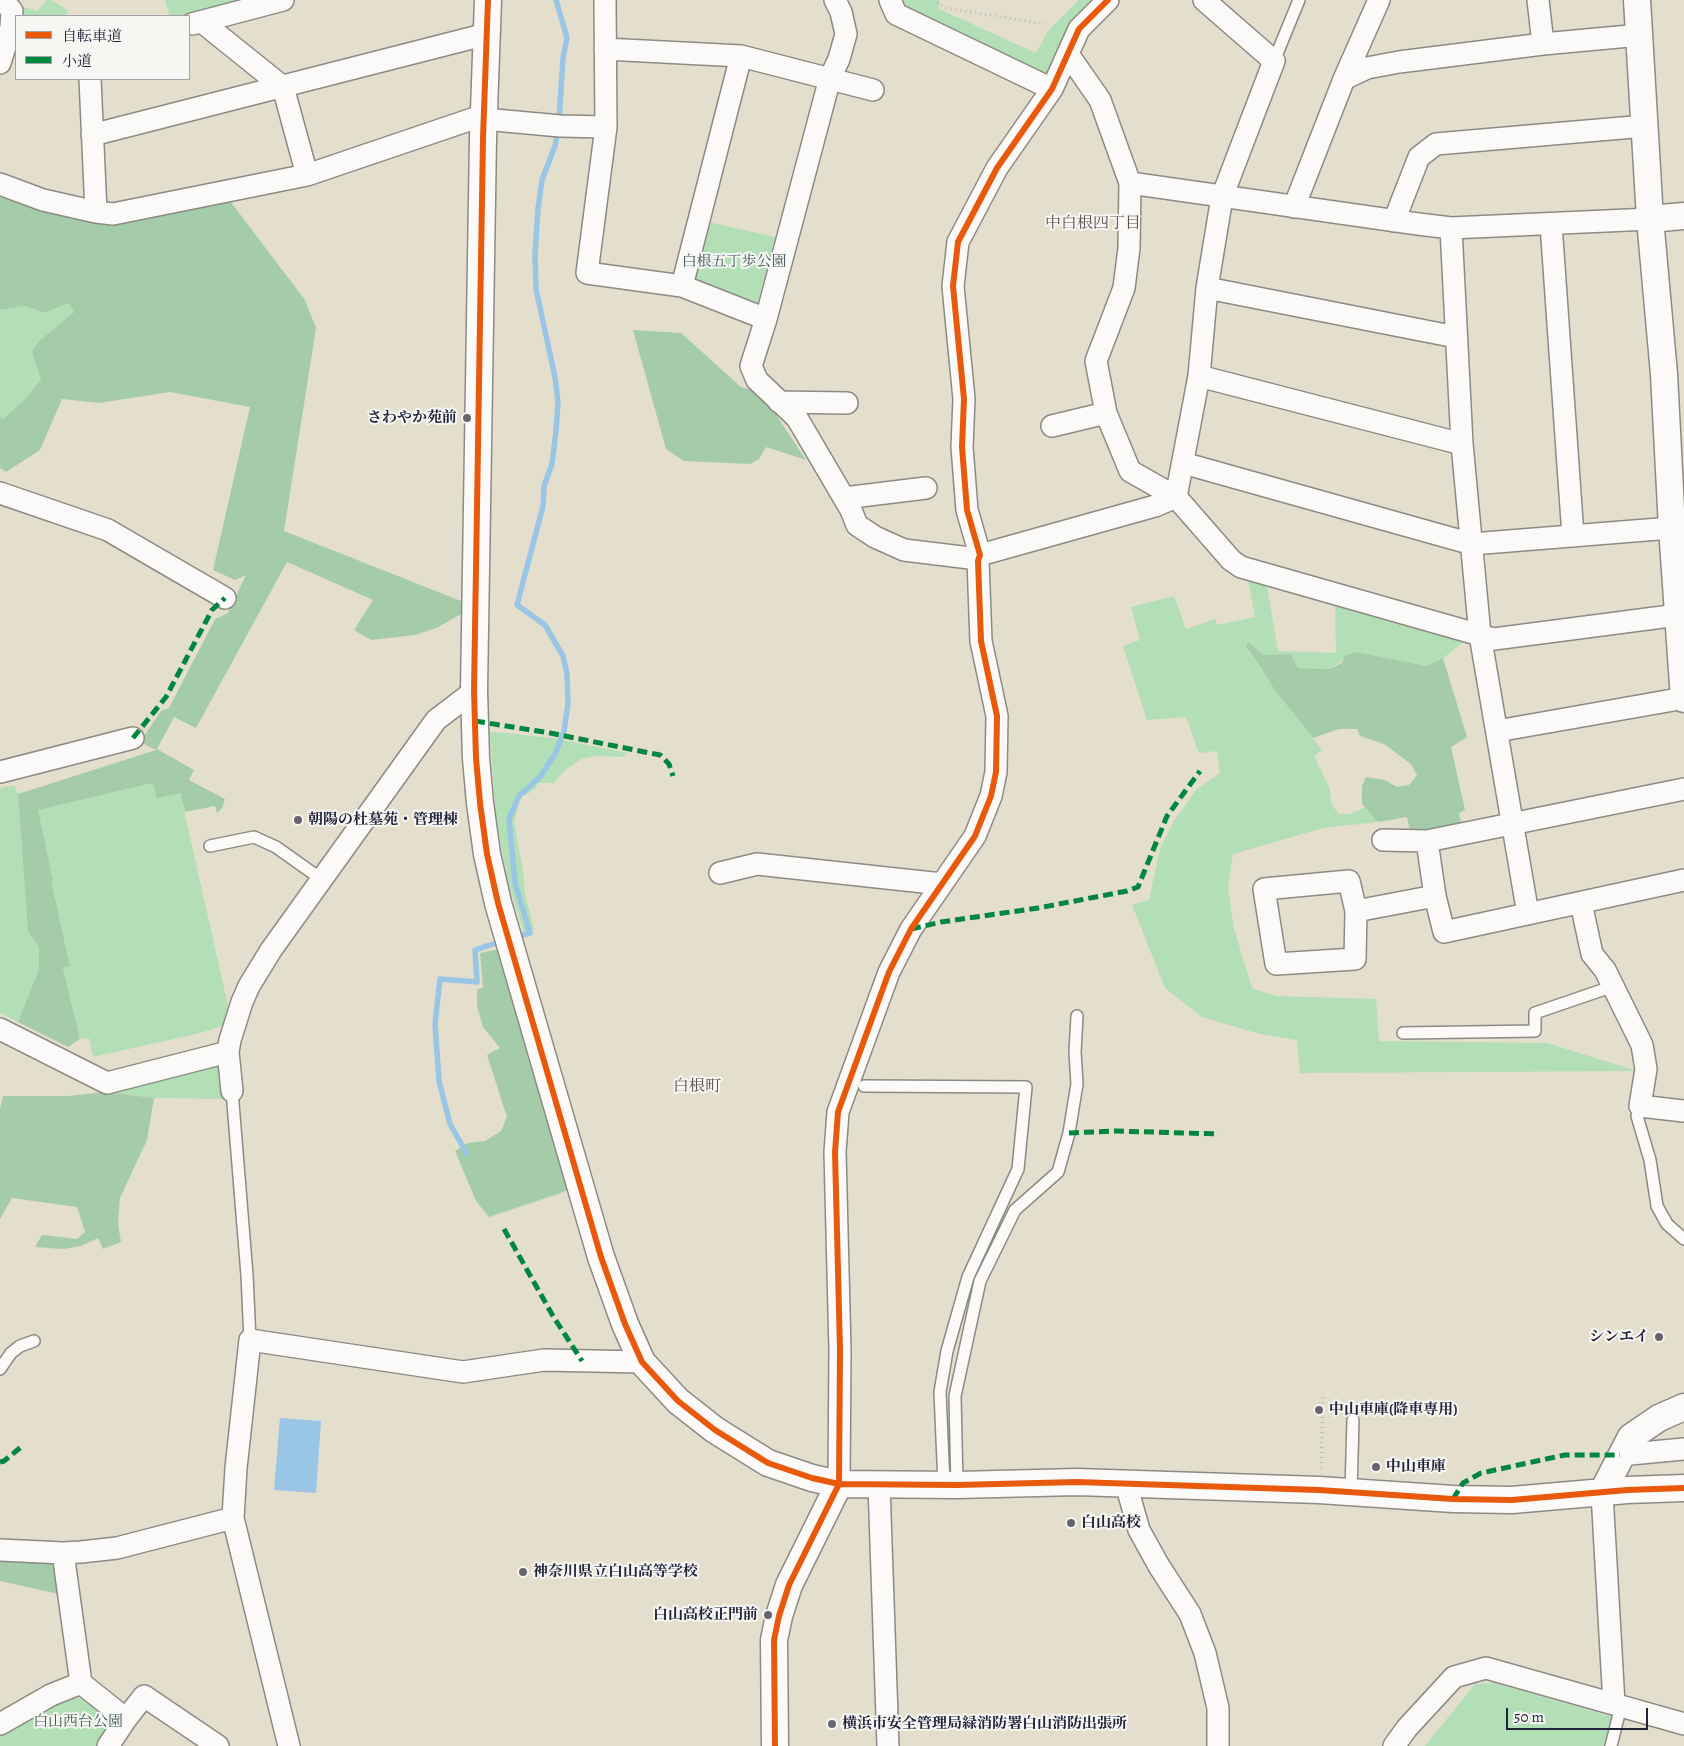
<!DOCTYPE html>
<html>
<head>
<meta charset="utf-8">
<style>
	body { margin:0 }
	#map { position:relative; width:1684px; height:1746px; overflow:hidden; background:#e4decd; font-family:Alegreya,"Noto Serif JP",serif }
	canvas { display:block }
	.legend { position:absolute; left:15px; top:15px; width:175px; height:65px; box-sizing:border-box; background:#f6f6f2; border:1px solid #a1a1a9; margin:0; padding:6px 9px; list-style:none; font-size:15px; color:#22223b }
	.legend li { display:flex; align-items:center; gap:10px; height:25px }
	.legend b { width:25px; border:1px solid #a1a1a9 }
	.scale { position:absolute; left:1506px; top:1708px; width:142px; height:22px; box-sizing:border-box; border:2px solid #22223b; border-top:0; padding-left:6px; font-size:15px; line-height:18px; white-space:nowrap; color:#22223b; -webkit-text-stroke:4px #f6f6f2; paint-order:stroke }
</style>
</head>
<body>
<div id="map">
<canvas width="1684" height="1746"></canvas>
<ul class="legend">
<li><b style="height:6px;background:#e8590c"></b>自転車道</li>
<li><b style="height:6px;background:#00873e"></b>小道</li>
</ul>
<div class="scale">50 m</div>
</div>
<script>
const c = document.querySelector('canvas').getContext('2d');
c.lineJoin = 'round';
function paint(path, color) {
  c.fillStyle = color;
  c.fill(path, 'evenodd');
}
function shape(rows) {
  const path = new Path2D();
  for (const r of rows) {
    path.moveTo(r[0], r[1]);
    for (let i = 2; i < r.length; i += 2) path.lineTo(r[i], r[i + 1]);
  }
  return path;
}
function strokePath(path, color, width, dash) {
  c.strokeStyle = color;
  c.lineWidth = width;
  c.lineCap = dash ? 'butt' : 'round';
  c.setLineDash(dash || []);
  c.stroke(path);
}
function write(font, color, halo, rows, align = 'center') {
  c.font = font + ' Alegreya,"Noto Serif JP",serif';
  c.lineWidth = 4;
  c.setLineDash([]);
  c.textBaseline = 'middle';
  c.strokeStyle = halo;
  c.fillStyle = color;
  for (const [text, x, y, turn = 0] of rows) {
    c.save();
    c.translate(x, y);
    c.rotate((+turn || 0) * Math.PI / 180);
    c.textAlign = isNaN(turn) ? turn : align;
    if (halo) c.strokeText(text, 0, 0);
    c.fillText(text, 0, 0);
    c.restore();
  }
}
const green = shape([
	[47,0,51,0,69,11,64,16,20,16,20,6,37,11],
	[165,0,250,0,182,16,170,16],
	[902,0,940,0,939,9,1036,53,1048,31,1079,0,1098,0,1053,76,907,9],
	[703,221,775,237,758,302,751,306,693,280],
	[68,303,74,312,39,341,41,378,25,399,2,421,0,416,0,310,25,306,44,313],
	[1247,574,1266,580,1278,651,1336,653,1335,601,1467,639,1443,658,1427,666,1356,652,1329,669,1298,668,1291,654,1263,655,1247,643,1246,648,1260,666,1276,692,1322,750,1314,756,1330,789,1331,804,1339,814,1350,814,1366,807,1378,822,1323,828,1233,854,1228,887,1234,929,1252,988,1276,996,1376,999,1379,1041,1547,1043,1637,1071,1300,1073,1297,1040,1260,1034,1202,1017,1165,988,1132,905,1149,900,1160,849,1174,821,1196,790,1220,773,1217,751,1199,753,1186,717,1147,720,1123,646,1140,640,1131,607,1174,596,1186,629,1215,619,1217,625,1255,617],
	[496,732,552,738,628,753,622,757,597,756,581,759,564,771,554,783,538,783,535,789,529,793,520,797,514,822,523,871,525,894,534,930,524,933,509,886,496,818,490,733],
	[154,783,180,793,232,1023,200,1033,93,1057,89,1038,80,1039,63,968,70,966,50,880,53,879,37,810],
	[14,785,18,794,28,932,39,947,39,969,18,1022,0,1013,0,788],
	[216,1063,224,1071,230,1099,154,1098,105,1092],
	[1494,1683,1616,1718,1608,1746,1425,1746,1475,1684],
	[87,1697,120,1722,103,1746,0,1746,0,1732,51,1702]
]);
const forest = shape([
	[0,188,110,218,160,216,230,201,305,300,316,328,284,531,466,603,465,612,436,628,415,635,371,640,354,630,373,600,287,562,196,728,174,717,157,749,194,770,189,780,225,799,222,808,217,813,215,806,185,812,180,793,157,798,153,783,38,810,53,880,51,881,70,966,63,968,80,1039,68,1047,18,1022,39,969,39,947,28,932,18,794,156,750,140,742,161,711,169,708,215,619,228,613,246,575,235,580,213,570,250,407,170,392,99,403,62,399,40,450,6,472,0,468,0,416,2,420,25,399,41,379,32,352,39,341,74,312,68,303,44,313,25,306,0,310],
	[633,330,681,333,741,387,761,392,806,460,766,447,759,459,750,464,684,461,666,449],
	[1248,642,1263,655,1291,654,1298,668,1329,669,1342,663,1345,656,1356,652,1427,666,1443,658,1467,737,1451,747,1465,810,1459,813,1461,823,1410,832,1407,817,1378,822,1362,804,1362,786,1366,777,1385,780,1397,787,1409,785,1417,775,1411,764,1384,744,1360,736,1357,729,1339,729,1313,738,1276,692,1260,666,1246,647],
	[495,950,502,951,576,1186,558,1194,489,1217,476,1201,455,1151,468,1143,485,1141,501,1131,507,1117,487,1055,500,1048,483,1027,477,1006,477,989,483,988,480,953],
	[105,1092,154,1098,147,1140,120,1198,118,1224,121,1242,103,1249,98,1238,81,1246,63,1249,35,1247,42,1235,77,1239,85,1232,77,1207,12,1198,0,1219,0,1109,3,1096,68,1096],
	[0,1553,56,1556,63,1595,0,1581]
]);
const water = shape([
	[280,1418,321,1421,316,1493,274,1490]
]);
const stream = shape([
	[556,0,567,38,563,58,559,121],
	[516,937,530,933,515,883,509,819,519,796,540,777,555,754,564,731,568,703,567,674,563,656,545,625,517,605,543,506,544,486,552,464,556,431,558,402,555,377,536,289,535,255,538,209,542,180,555,146,558,130],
	[467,1154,450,1124,439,1081,435,1024,440,979,477,982,475,950,502,941]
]);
const path = shape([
	[933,0,945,8,1045,24],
	[1321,1468,1323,1394]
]);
const service = shape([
	[1274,61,1299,0],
	[210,846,254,837,276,847,321,879],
	[1403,1033,1535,1031,1535,1013,1614,986],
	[864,1086,1026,1087,1018,1169,968,1277,947,1351,940,1392,944,1485],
	[232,1091,247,1275,250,1340],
	[1640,1106,1637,1116,1650,1160,1657,1206,1667,1224,1684,1239],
	[0,1369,11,1353,20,1346,34,1341],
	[957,1485,955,1396,980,1281,1015,1210,1058,1172,1069,1133,1077,1084,1075,1052,1077,1016],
	[1351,1492,1353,1420],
	[1611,1746,1621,1706]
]);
const minor = shape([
	[605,0,606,127,587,273,682,286,766,319],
	[835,0,841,12,846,34,839,59,830,78,766,319,751,366,757,380,797,418,851,510,857,525,875,537,904,550,970,558,978,561],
	[890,0,896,14,1052,89],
	[1538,0,1543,44],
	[202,22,283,87,307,175],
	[192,24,283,0],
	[605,49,741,56,873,90],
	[1068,54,1100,100,1130,183,1129,248,1124,288,1096,361,1106,413,1130,471,1176,497,1231,560,1241,567,1480,635,1494,639,1678,615],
	[0,63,11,27,12,11,3,0],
	[90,79,96,212],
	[1344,79,1367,68,1399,62,1543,44,1640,35],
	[484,119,560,126,606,127],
	[92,135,487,34],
	[1130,183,1418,224,1451,228,1650,219],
	[0,184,43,200,96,212,113,214,307,175,484,115],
	[1294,207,1344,79,1379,0],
	[1394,221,1419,157,1436,144,1645,126],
	[1551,224,1573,536],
	[1451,228,1462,444,1480,635,1528,914],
	[682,286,741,56],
	[1207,288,1456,337],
	[1199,376,1462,444],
	[779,402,847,403],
	[1052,426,1106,413],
	[1183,463,1472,544,1684,527],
	[0,493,108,530,225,598],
	[844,498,926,488],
	[980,555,1155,506,1176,497,1199,376,1207,288,1222,197,1274,61,1204,0],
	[1497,731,1684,698],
	[0,772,133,738],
	[1684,789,1427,841,1435,896,1444,932,1684,880],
	[1383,840,1427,841],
	[720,873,757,864,942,884],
	[1581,903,1592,954,1605,970,1642,1045,1646,1069,1640,1106,1684,1111],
	[1356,911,1355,959,1276,964,1264,889,1349,881,1356,911,1435,896],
	[0,1029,107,1083,228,1052],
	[232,1091,228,1052,230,1040,242,1002,249,986,271,950,436,720,474,691],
	[1620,1455,1684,1449],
	[839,1484,840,1350,835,1152,838,1112,889,972,911,929,975,836,991,796,996,772,997,716,981,641,978,561,980,555,967,510,962,447,964,399,953,286,958,242,997,168,1052,89,1079,29,1108,0],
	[1126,1484,1139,1530,1159,1566,1190,1614,1205,1653,1218,1708,1218,1746],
	[879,1485,888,1746],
	[1602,1493,1614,1704],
	[0,1550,63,1553,81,1552,117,1548,233,1518],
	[63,1553,81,1683,126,1719,144,1696,218,1746],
	[0,1724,51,1695,81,1683],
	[108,1746,126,1719],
	[289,1746,233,1518,236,1468,250,1340,463,1372,544,1360,642,1362],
	[1394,1746,1407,1728,1454,1677,1486,1668,1684,1724]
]);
const tertiary = shape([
	[488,0,483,138,474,691,476,758,480,803,487,854,498,903,601,1257,625,1324,642,1362,678,1401,715,1430,768,1463,812,1478,839,1484,957,1485,1077,1482,1319,1490,1453,1499,1512,1500,1627,1490,1684,1488],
	[1637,0,1650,219,1664,374,1672,528,1684,699],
	[1650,219,1684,216],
	[1602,1493,1631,1437,1659,1418,1684,1407],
	[775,1746,774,1640,779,1616,789,1585,839,1484]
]);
const quiet = shape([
	[475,721,550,733,660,755,669,764,673,776],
	[133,738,166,697,212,610,225,598],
	[911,929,941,922,1038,908,1127,891,1138,887,1167,816,1200,771],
	[1069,1133,1116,1131,1219,1134],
	[504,1229,553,1316,582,1361],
	[0,1462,4,1461,21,1447],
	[1453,1499,1463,1483,1481,1473,1565,1455,1620,1455]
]);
const cycleway = shape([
	[488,0,483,138,474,691,476,758,480,803,487,854,498,903,601,1257,625,1324,642,1362,678,1401,715,1430,768,1463,812,1478,839,1484,957,1485,1077,1482,1319,1490,1453,1499,1512,1500,1627,1490,1684,1488],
	[775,1746,774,1640,779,1616,789,1585,839,1484,840,1350,835,1152,838,1112,889,972,911,929,975,836,991,796,996,772,997,716,981,641,978,561,980,555,967,510,962,447,964,399,953,286,958,242,997,168,1052,89,1079,29,1108,0]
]);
const markers = [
	[467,418,5,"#66646e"],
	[298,820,5,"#66646e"],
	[1659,1337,5,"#66646e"],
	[1319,1410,5,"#66646e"],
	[1376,1467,5,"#66646e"],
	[1071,1523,5,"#66646e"],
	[523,1572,5,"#66646e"],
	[768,1615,5,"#66646e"],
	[832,1724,5,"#66646e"]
];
const parkNames = [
	["白根五丁歩公園",734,262],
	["白山西台公園",78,1722]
];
const poiNames = [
	["さわやか苑前",457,418,"right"],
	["朝陽の杜墓苑・管理棟",308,820],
	["シンエイ",1649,1337,"right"],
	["中山車庫(降車専用)",1329,1410],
	["中山車庫",1386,1467],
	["白山高校",1081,1523],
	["神奈川県立白山高等学校",533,1572],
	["白山高校正門前",758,1615,"right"],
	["横浜市安全管理局緑消防署白山消防出張所",842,1724]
];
const neighbourhoodNames = [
	["中白根四丁目",1093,224],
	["白根町",697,1087]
];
paint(green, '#b2dfb6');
paint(forest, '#a4cca8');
paint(water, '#99c6e5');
strokePath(stream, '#99c6e5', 5.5);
strokePath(service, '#8d8a85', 14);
strokePath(minor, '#8d8a85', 24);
strokePath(tertiary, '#8d8a85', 29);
strokePath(path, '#bcbaba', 3, [1, 4]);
strokePath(service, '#fbfaf8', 11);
strokePath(minor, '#fbfaf8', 21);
strokePath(tertiary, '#fbfaf8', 26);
strokePath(quiet, '#00873e', 5, [10, 5]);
strokePath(cycleway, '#e8590c', 6);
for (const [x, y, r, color] of markers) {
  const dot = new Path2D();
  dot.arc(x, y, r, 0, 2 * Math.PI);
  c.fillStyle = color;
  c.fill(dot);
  strokePath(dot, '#f6f6f2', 2);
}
write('15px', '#415b5a', '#f6f6f2', parkNames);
write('bold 15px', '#22223b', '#f6f6f2', poiNames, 'left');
write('16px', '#5e4d52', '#f6f6f2', neighbourhoodNames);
</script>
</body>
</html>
